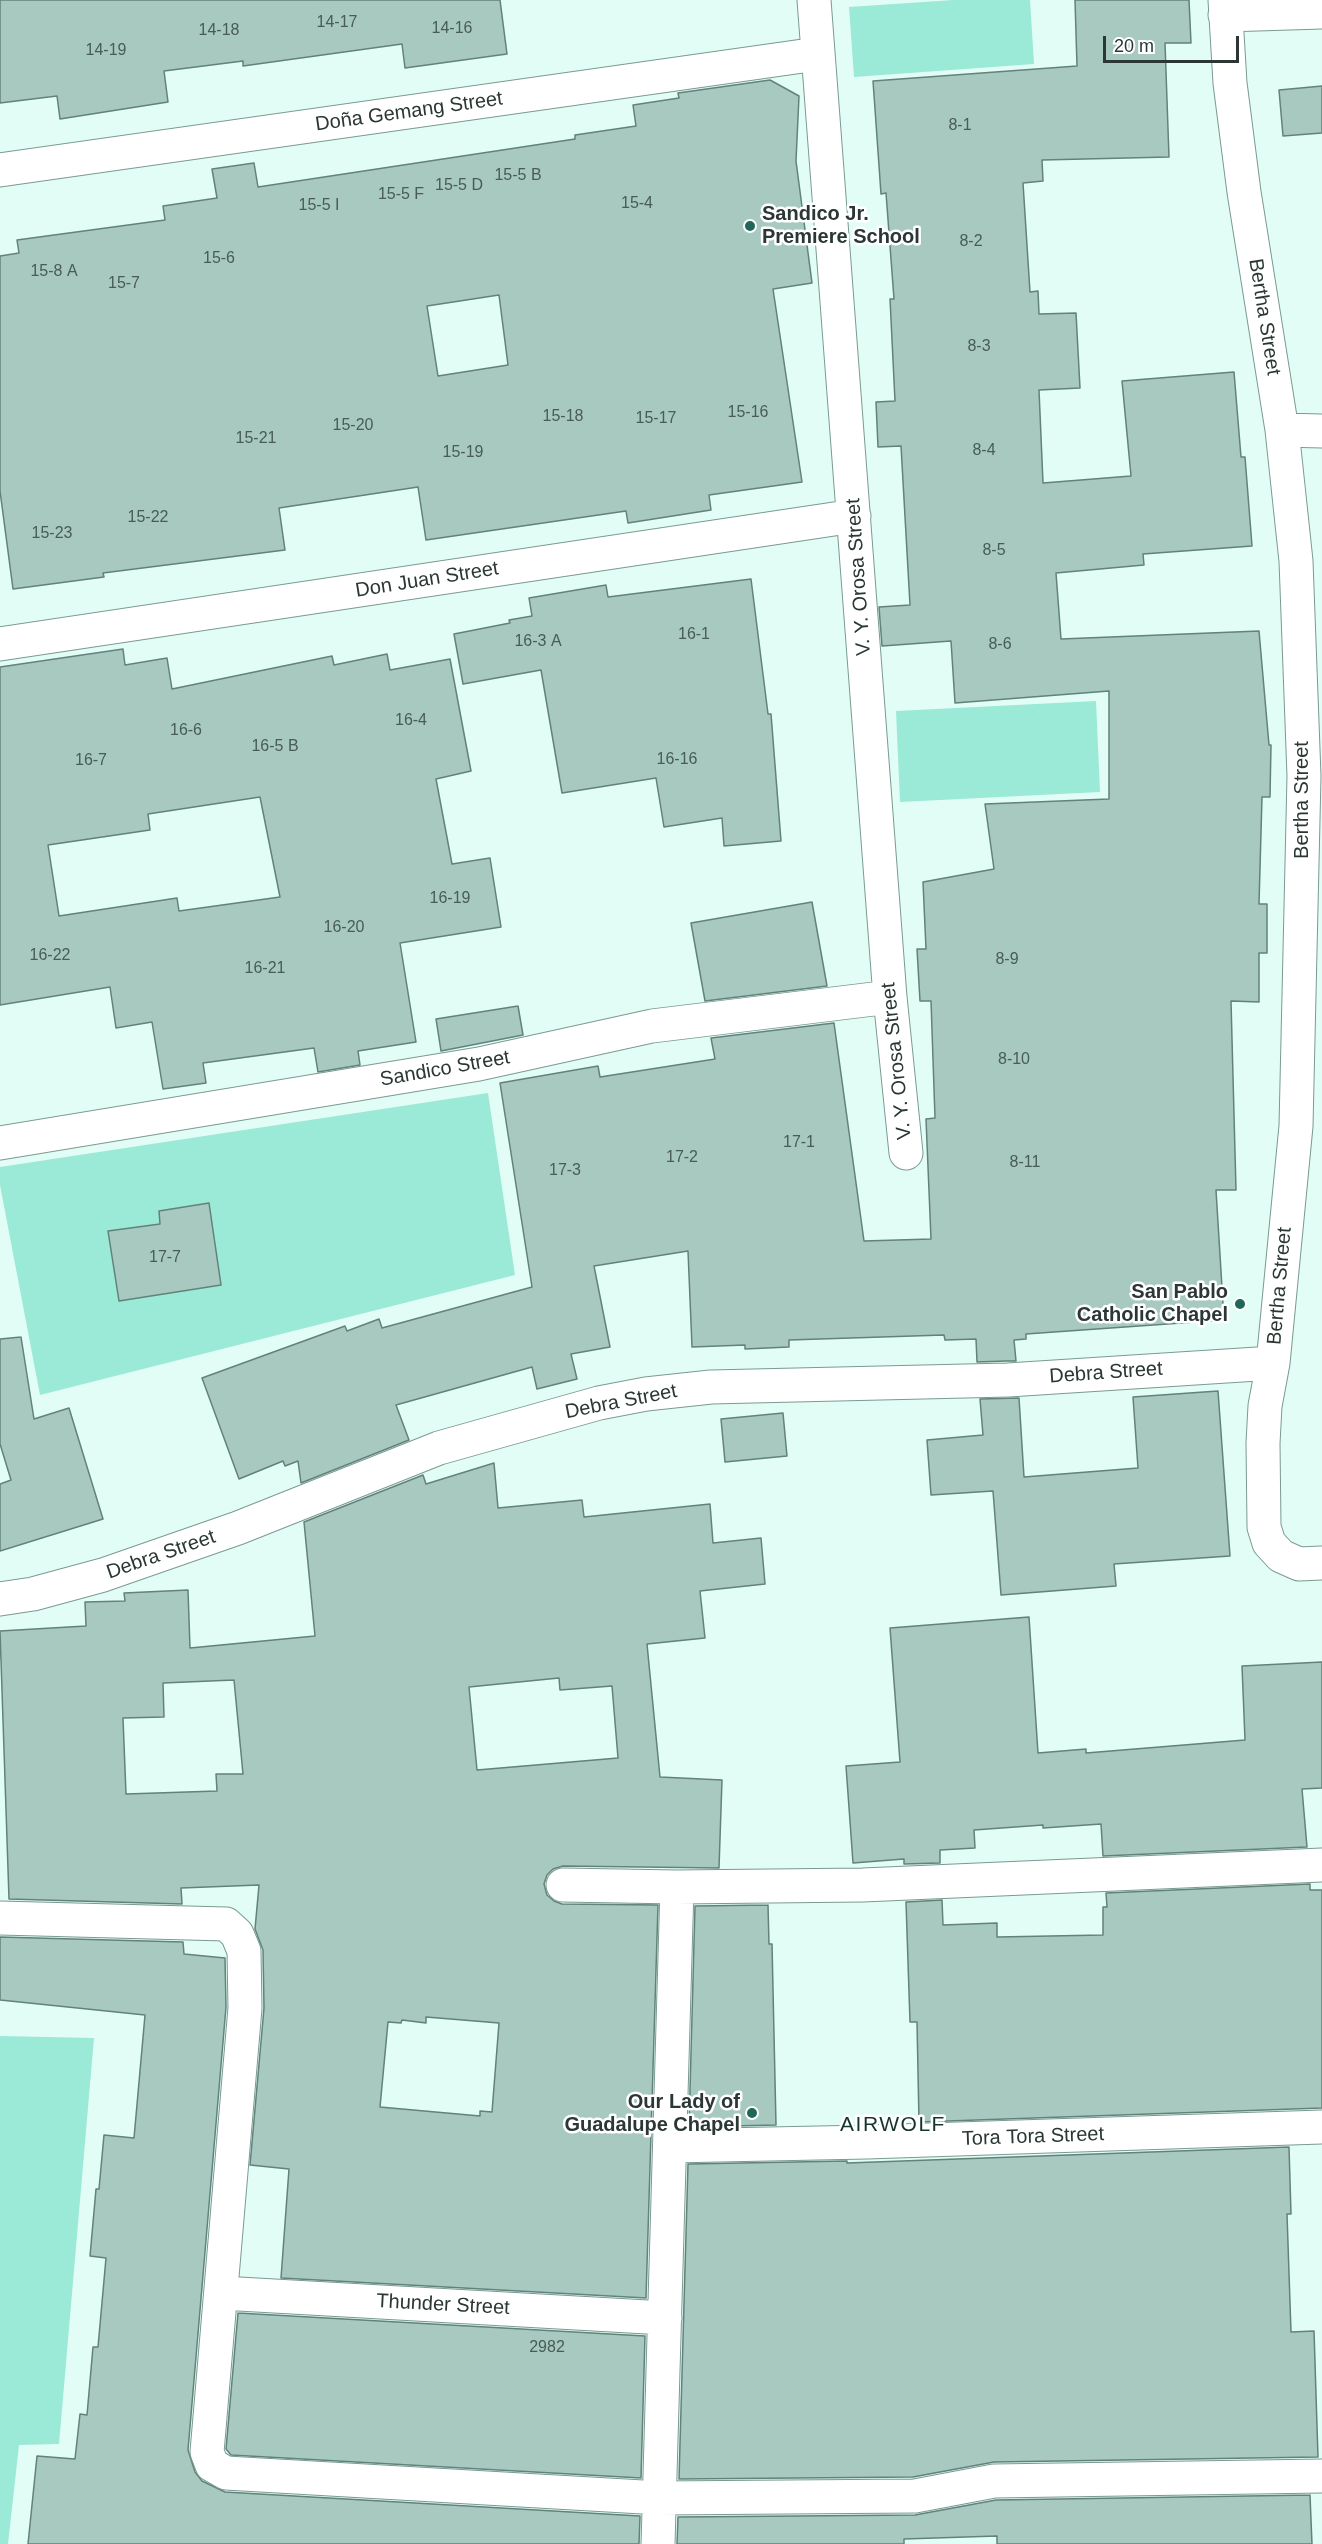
<!DOCTYPE html>
<html>
<head>
<meta charset="utf-8">
<style>
	body { margin:0 }
	#map { position:relative; width:1322px; height:2544px; overflow:hidden; background:#e2fdf6; font-family:Arial,sans-serif }
	canvas { display:block }
	.scale { position:absolute; left:1103px; top:36px; width:136px; height:27px; box-sizing:border-box; border:3px solid #2a3734; border-top:0; padding-left:8px; font-size:18px; line-height:21px; white-space:nowrap; color:#2a3734; -webkit-text-stroke:4px #fff; paint-order:stroke }
</style>
</head>
<body>
<div id="map">
<canvas width="1322" height="2544"></canvas>
<div class="scale">20 m</div>
</div>
<script>
const c = document.querySelector('canvas').getContext('2d');
c.lineJoin = 'round';
function paint(path, color) {
  c.fillStyle = color;
  c.fill(path, 'evenodd');
}
function shape(rows) {
  const path = new Path2D();
  for (const r of rows) {
    path.moveTo(r[0], r[1]);
    for (let i = 2; i < r.length; i += 2) path.lineTo(r[i], r[i + 1]);
  }
  return path;
}
function strokePath(path, color, width, dash) {
  c.strokeStyle = color;
  c.lineWidth = width;
  c.lineCap = dash ? 'butt' : 'round';
  c.setLineDash(dash || []);
  c.stroke(path);
}
function write(font, color, halo, rows, align = 'center') {
  c.font = font + ' Arial,sans-serif';
  c.lineWidth = 5;
  c.setLineDash([]);
  c.textBaseline = 'middle';
  c.strokeStyle = halo;
  c.fillStyle = color;
  for (const [text, x, y, turn = 0] of rows) {
    c.save();
    c.translate(x, y);
    c.rotate((+turn || 0) * Math.PI / 180);
    c.textAlign = isNaN(turn) ? turn : align;
    if (halo) c.strokeText(text, 0, 0);
    c.fillText(text, 0, 0);
    c.restore();
  }
}
const green = shape([
	[953,0,1030,0,1034,64,854,77,849,7],
	[1096,701,1100,792,900,802,896,711],
	[488,1093,515,1275,40,1395,0,1185,0,1167],
	[0,2036,94,2038,59,2444,19,2445,8,2544,0,2544]
]);
const building = shape([
	[0,0,500,0,507,54,405,68,402,44,243,66,243,61,164,71,168,102,60,119,57,96,0,103,0,0],
	[1075,0,1189,0,1191,43,1165,43,1169,157,1042,160,1043,181,1023,183,1030,292,1038,291,1039,314,1076,313,1080,388,1039,390,1043,483,1131,476,1122,381,1234,372,1241,457,1245,457,1252,546,1143,554,1144,565,1056,573,1061,639,1259,631,1269,745,1271,745,1270,797,1262,797,1259,904,1267,904,1267,953,1259,953,1259,1002,1231,1001,1236,1190,1216,1190,1224,1320,1026,1334,1026,1339,1014,1340,1016,1361,1007,1361,977,1362,976,1339,945,1340,944,1335,789,1340,789,1347,745,1349,745,1345,692,1347,688,1251,594,1266,610,1347,571,1354,577,1379,537,1389,532,1367,396,1405,409,1440,301,1483,298,1461,285,1466,283,1461,239,1479,202,1378,345,1326,347,1331,379,1319,382,1328,532,1287,500,1083,598,1066,600,1077,715,1059,711,1038,834,1023,864,1241,931,1239,926,1119,935,1118,931,1001,920,1001,917,949,926,949,923,882,994,869,985,804,1109,799,1109,691,955,703,951,641,882,646,879,607,910,605,901,446,878,447,876,402,895,401,890,299,894,299,886,193,881,194,873,81,1077,66,1075,0],
	[770,80,799,96,796,161,812,283,773,289,802,482,709,495,711,510,628,523,626,511,426,540,418,487,279,508,285,550,103,573,104,577,13,589,0,491,0,256,19,253,17,240,165,220,163,206,217,198,212,169,254,163,258,187,575,139,575,135,636,126,633,105,679,98,678,93,770,80],
	[499,295,508,365,438,376,427,306,499,295],
	[1322,86,1322,133,1283,136,1279,90,1322,86],
	[751,579,768,714,771,714,781,841,724,846,722,818,664,827,656,778,562,793,541,670,463,684,454,634,510,623,509,620,532,616,529,598,606,585,608,597,751,579],
	[123,649,125,665,167,658,172,689,332,656,334,665,387,654,390,670,450,659,471,771,436,779,452,864,490,858,501,927,400,943,416,1042,358,1051,360,1065,318,1072,314,1048,203,1063,206,1083,163,1089,152,1022,116,1028,110,987,0,1005,0,667,123,649],
	[260,797,280,897,179,911,177,898,59,916,48,845,150,830,148,814,260,797],
	[812,902,827,986,705,1001,691,923,812,902],
	[518,1006,523,1035,441,1051,436,1019,518,1006],
	[209,1203,221,1285,119,1301,108,1231,160,1224,159,1211,209,1203],
	[21,1337,34,1419,69,1408,103,1519,0,1551,0,1484,11,1480,0,1444,0,1339,21,1337],
	[1218,1391,1230,1556,1114,1564,1116,1586,1001,1595,993,1491,931,1495,927,1440,983,1435,980,1399,1019,1398,1024,1477,1138,1468,1133,1397,1218,1391],
	[783,1413,787,1456,725,1462,721,1419,783,1413],
	[494,1463,498,1508,582,1500,584,1517,710,1504,713,1543,761,1538,765,1584,700,1591,705,1638,647,1644,660,1777,722,1780,719,1868,563,1866,553,1869,547,1875,544,1884,547,1895,554,1901,562,1904,658,1905,646,2298,281,2278,289,2169,250,2165,264,2008,263,1950,255,1929,259,1885,181,1888,182,1904,9,1899,0,1631,86,1626,85,1602,125,1601,124,1593,188,1590,190,1648,315,1636,304,1522,423,1475,426,1484,494,1463],
	[559,1678,560,1690,612,1686,618,1758,477,1770,469,1687,559,1678],
	[234,1680,243,1774,216,1774,217,1791,126,1794,123,1718,164,1717,163,1683,234,1680],
	[426,2017,499,2023,492,2112,480,2111,480,2116,380,2107,388,2022,401,2023,402,2020,426,2023,426,2017],
	[1029,1617,1038,1753,1086,1749,1086,1753,1245,1740,1242,1666,1322,1662,1322,1788,1302,1789,1307,1847,1103,1856,1101,1824,1043,1828,1043,1825,974,1830,975,1848,940,1850,940,1863,904,1864,904,1859,853,1863,846,1766,900,1762,890,1628,1029,1617],
	[1310,1884,1310,1890,1322,1890,1322,2108,919,2122,917,2022,910,2022,906,1902,942,1900,943,1925,997,1923,997,1937,1103,1935,1103,1907,1107,1907,1106,1893,1310,1884],
	[768,1905,769,1944,772,1944,776,2125,689,2127,695,1906,768,1905],
	[0,1937,183,1942,184,1954,225,1958,226,2007,188,2450,195,2472,202,2481,225,2492,640,2516,639,2544,28,2544,37,2456,75,2459,80,2414,87,2415,93,2347,98,2347,106,2258,90,2256,96,2189,99,2189,104,2135,134,2138,145,2015,0,2000,0,1937],
	[1289,2147,1291,2214,1287,2214,1291,2332,1314,2331,1318,2457,994,2462,913,2477,679,2479,688,2164,847,2161,847,2163,1289,2147],
	[238,2313,645,2336,641,2478,231,2455,226,2449,238,2313],
	[1310,2495,1312,2544,997,2544,997,2536,904,2539,904,2544,677,2544,678,2517,915,2515,996,2500,1310,2495]
]);
const minor = shape([
	[814,0,890,997,906,1153],
	[1225,0,1230,83,1244,192,1282,430,1296,561,1304,776,1296,1126,1273,1363,1265,1406,1263,1443,1264,1527,1269,1543,1281,1556,1299,1564,1322,1563],
	[1225,15,1322,12],
	[0,170,817,54],
	[1282,430,1322,431],
	[0,644,854,516],
	[0,1143,479,1064,652,1026,890,997],
	[0,1599,33,1594,103,1575,238,1528,439,1448,599,1403,646,1394,711,1387,1008,1380,1273,1363],
	[563,1885,677,1887,863,1885,1322,1865],
	[0,1918,226,1924,237,1934,244,1951,245,2008,207,2452,212,2465,226,2473,660,2498,915,2496,994,2481,1322,2476],
	[671,2146,867,2142,1322,2127],
	[221,2293,665,2318],
	[658,2544,677,1887]
]);
const markers = [
	[750,226,6,"#206659"],
	[1240,1304,6,"#206659"],
	[752,2113,6,"#206659"]
];
const numberNames = [
	["14-17",337,23],
	["14-16",452,29],
	["14-18",219,31],
	["14-19",106,51],
	["8-1",960,126],
	["15-5 B",518,176],
	["15-5 D",459,186],
	["15-5 F",401,195],
	["15-4",637,204],
	["15-5 I",319,206],
	["8-2",971,242],
	["15-6",219,259],
	["15-8 A",54,272],
	["15-7",124,284],
	["8-3",979,347],
	["15-16",748,413],
	["15-18",563,417],
	["15-17",656,419],
	["15-20",353,426],
	["15-21",256,439],
	["8-4",984,451],
	["15-19",463,453],
	["15-22",148,518],
	["15-23",52,534],
	["8-5",994,551],
	["16-1",694,635],
	["16-3 A",538,642],
	["8-6",1000,645],
	["16-4",411,721],
	["16-6",186,731],
	["16-5 B",275,747],
	["16-16",677,760],
	["16-7",91,761],
	["16-19",450,899],
	["16-20",344,928],
	["16-22",50,956],
	["8-9",1007,960],
	["16-21",265,969],
	["8-10",1014,1060],
	["17-1",799,1143],
	["17-2",682,1158],
	["8-11",1025,1163],
	["17-3",565,1171],
	["17-7",165,1258],
	["2982",547,2348]
];
const streetNames = [
	["Doña Gemang Street",409,112,-8],
	["Bertha Street",1264,317,81],
	["V. Y. Orosa Street",859,577,-94],
	["Don Juan Street",427,580,-9],
	["Bertha Street",1302,800,-90],
	["V. Y. Orosa Street",897,1061,-96],
	["Sandico Street",445,1069,-10],
	["Bertha Street",1280,1286,-85],
	["Debra Street",1106,1373,-4],
	["Debra Street",621,1402,-11],
	["Debra Street",161,1555,-19],
	["Tora Tora Street",1033,2137,-2],
	["Thunder Street",443,2305,3]
];
const poiNames = [
	["Sandico Jr.",762,214,"left"],
	["Premiere School",762,237,"left"],
	["San Pablo",1228,1292],
	["Catholic Chapel",1228,1315],
	["Our Lady of",740,2102],
	["Guadalupe Chapel",740,2125]
];
const neighbourhoodNames = [
	["AIRWOLF",893,2125]
];
paint(green, '#9be9d7');
paint(building, '#a7c9c0');
strokePath(building, '#62827a', 1.5);
strokePath(minor, '#7a9a92', 35);
strokePath(minor, '#fff', 33);
for (const [x, y, r, color] of markers) {
  const dot = new Path2D();
  dot.arc(x, y, r, 0, 2 * Math.PI);
  c.fillStyle = color;
  c.fill(dot);
  strokePath(dot, '#fff', 2);
}
write('16px', '#495c57', null, numberNames);
write('20px', '#2a3734', '#fff', streetNames);
write('bold 20px', '#2a3734', '#fff', poiNames, 'right');
c.letterSpacing = '1.5px';
write('21px', '#14342e', '#fff', neighbourhoodNames);
c.letterSpacing = '0px';
</script>
</body>
</html>
